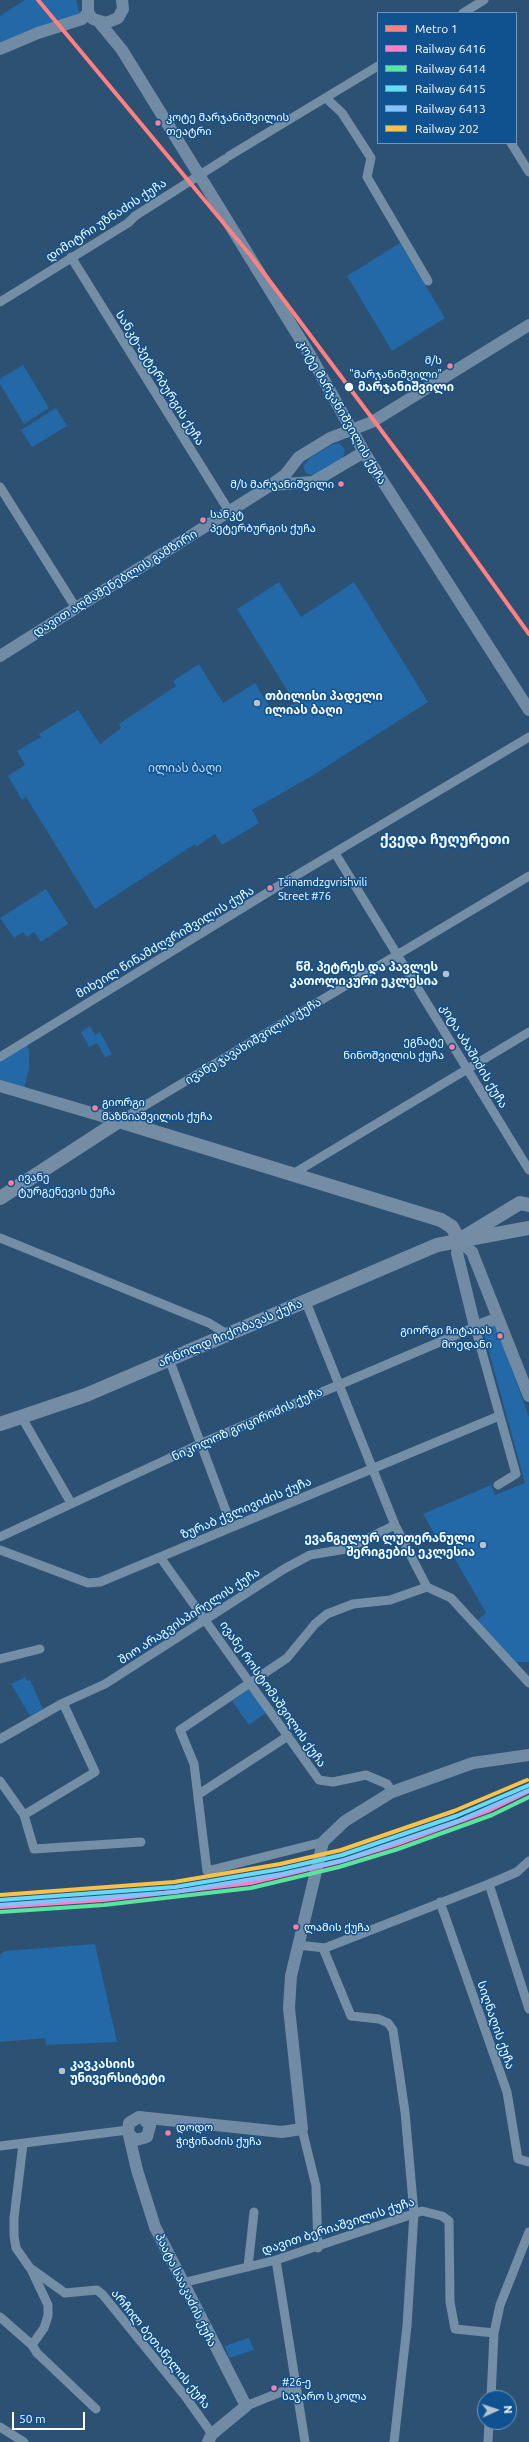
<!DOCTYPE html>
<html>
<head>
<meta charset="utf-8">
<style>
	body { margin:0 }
	#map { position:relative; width:529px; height:2442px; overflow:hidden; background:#2d5173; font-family:Ubuntu,sans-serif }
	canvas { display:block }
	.legend { position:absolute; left:377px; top:12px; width:140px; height:132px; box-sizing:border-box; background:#105290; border:1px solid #7097bc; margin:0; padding:5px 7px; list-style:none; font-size:12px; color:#fff }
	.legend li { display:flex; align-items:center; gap:8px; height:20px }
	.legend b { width:20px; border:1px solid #7097bc }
	.north { position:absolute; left:477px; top:2390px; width:40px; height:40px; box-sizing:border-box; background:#105290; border:1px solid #7097bc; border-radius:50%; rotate:87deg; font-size:11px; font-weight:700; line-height:16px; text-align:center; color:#fff }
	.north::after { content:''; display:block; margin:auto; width:14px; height:18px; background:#b6c2ce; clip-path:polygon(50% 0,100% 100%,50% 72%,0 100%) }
	.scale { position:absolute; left:12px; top:2412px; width:73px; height:18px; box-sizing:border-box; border:2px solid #fff; border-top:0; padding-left:5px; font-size:12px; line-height:14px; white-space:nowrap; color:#fff; -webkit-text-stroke:3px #105290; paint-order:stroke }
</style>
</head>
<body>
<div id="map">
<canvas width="529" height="2442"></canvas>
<ul class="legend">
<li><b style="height:5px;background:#ff8080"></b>Metro 1</li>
<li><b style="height:5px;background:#ff80c5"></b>Railway 6416</li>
<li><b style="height:5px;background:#5ae49d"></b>Railway 6414</li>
<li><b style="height:5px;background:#66dbf5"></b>Railway 6415</li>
<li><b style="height:5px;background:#80c4ff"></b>Railway 6413</li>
<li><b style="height:5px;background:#fbc046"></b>Railway 202</li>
</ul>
<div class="north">N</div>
<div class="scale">50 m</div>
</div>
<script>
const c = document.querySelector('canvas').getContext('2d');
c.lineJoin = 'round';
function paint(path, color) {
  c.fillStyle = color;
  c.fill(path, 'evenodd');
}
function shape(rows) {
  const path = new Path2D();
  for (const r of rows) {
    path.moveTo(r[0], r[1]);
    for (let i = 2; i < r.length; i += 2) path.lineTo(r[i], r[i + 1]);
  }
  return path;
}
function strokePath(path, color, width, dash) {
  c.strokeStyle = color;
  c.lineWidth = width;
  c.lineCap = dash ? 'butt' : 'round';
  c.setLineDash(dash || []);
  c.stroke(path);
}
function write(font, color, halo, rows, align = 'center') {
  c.font = font + ' Ubuntu,"Noto Sans Georgian",sans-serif';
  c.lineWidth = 3;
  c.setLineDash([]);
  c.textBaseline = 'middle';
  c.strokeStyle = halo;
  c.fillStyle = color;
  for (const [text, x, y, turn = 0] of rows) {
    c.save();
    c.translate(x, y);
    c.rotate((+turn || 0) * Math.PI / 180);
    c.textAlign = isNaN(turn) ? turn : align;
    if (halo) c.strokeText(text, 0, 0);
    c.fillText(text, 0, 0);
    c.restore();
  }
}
const green = shape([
	[25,0,76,0,80,14,0,46,0,16],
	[400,243,445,318,392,351,347,276],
	[23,365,49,408,24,424,0,384,0,379],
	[56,408,67,426,32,447,21,430],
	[339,443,345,449,343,458,314,476,306,473,303,467,310,458,333,444],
	[279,582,301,617,354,582,428,702,310,777,252,810,259,823,222,845,215,834,196,847,195,844,95,909,26,797,22,800,8,776,25,765,17,751,41,737,39,734,78,710,100,744,121,728,119,724,176,686,173,681,199,664,223,703,255,683,273,713,295,703,237,609],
	[46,889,68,924,41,942,34,932,27,937,23,932,14,938,0,918],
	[90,1026,95,1035,100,1032,112,1054,105,1057,97,1043,89,1047,81,1032],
	[27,1045,29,1050,29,1069,24,1089,0,1082,0,1061],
	[496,1325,529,1417,529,1662,514,1662,475,1622,486,1613,440,1533,435,1535,423,1514,491,1485,495,1495,525,1483,483,1330],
	[25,1677,27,1681,30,1680,43,1709,30,1716,11,1684],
	[250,1688,267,1712,249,1725,232,1701],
	[95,1944,117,2042,46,2045,45,2038,0,2042,0,1955,5,1951],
	[249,2338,254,2350,229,2358,225,2346]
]);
const street = shape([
	[463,13,484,0],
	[326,98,342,113,371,158,367,177,428,281],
	[511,143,529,172],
	[229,156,378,66],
	[71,257,229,511],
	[0,302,128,223,135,216,225,159],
	[0,487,76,608],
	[335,853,529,1170],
	[0,1057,275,888,529,737],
	[119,1121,529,876],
	[291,1175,529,1032],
	[0,1238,209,1323,227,1334],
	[306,1302,395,1525,427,1587],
	[169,1359,232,1527],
	[21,1416,71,1503],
	[0,1537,200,1444,475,1327,516,1474,498,1485],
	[0,1550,88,1583,100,1582,499,1416],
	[160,1557,319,1780,333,1782,366,1775,387,1784,392,1792],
	[427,1587,451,1598,529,1683],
	[0,1659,40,1649],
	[0,1739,63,1703,105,1684,284,1569,310,1555,346,1549,395,1525],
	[0,1781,24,1815,95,1772,63,1703],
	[199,1794,288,1736],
	[24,1815,34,1849,141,1842],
	[323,1842,207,1871,194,1764,180,1730,287,1658,315,1624,327,1614,353,1604,390,1600,427,1587],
	[489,1884,529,2009],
	[440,1902,507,2092,518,2159,529,2162],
	[298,1945,325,1948,489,1884,517,1872,529,1861],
	[323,1948,351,2016,379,2019,388,2023,393,2030,405,2112,414,2213,407,2326,394,2442],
	[302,2129,316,2186,318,2248],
	[23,2144,14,2218,14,2236,16,2248,30,2268,65,2293,97,2290,103,2295,185,2396,212,2434],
	[0,2146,128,2130],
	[276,2260,305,2442],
	[248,2267,254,2212],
	[31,2269,48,2305,48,2316,44,2328,32,2345],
	[182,2283,276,2260,422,2211,442,2216,449,2221,450,2302,455,2329,494,2333],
	[0,2317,32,2345,37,2353,96,2409],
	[491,2398,494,2333,500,2305,529,2232],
	[246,2406,296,2386],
	[0,2427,24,2442],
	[488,2442,489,2422]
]);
const secondary = shape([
	[88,0,88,13,93,19,106,23,118,18,123,9,122,0],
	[99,22,122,50,310,355,364,452,529,710],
	[0,49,38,33,82,19,88,13],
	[272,485,313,482,364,452],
	[0,656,271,485,285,475,299,457,330,438,372,422,529,325],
	[0,1086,119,1121],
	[498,1318,475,1327,457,1253,459,1240,472,1252,529,1396],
	[130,2135,136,2140,147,2137,150,2126,143,2118],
	[208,2442,212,2434,246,2406,155,2227,137,2170,128,2131,129,2123,139,2117,282,2132,302,2129,289,2008,291,1976,323,1842,345,1821,392,1792,473,1763,529,1755]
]);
const primary = shape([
	[0,1198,119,1121,441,1220,452,1227,459,1240],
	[459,1240,520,1203,529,1205],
	[0,1424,86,1395,437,1245,529,1228]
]);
const rail1 = shape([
	[0,1907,103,1900,250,1883,338,1862,397,1844,490,1810,529,1791]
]);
const rail2 = shape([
	[0,1912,104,1905,251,1888,339,1867,398,1849,492,1815,529,1797]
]);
const rail3 = shape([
	[0,1900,175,1887,281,1869,342,1855,456,1816,529,1785]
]);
const rail4 = shape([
	[0,1905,175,1892,282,1874,344,1860,458,1821,529,1790]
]);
const rail5 = shape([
	[0,1895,174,1882,280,1864,341,1850,454,1811,527,1780]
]);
const metro1 = shape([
	[38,0,251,256,425,489,529,634]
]);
const markers = [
	[158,123,3.5,"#ff8098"],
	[450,366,3.5,"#ff8098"],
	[349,387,5,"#fff"],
	[341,484,3.5,"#ff8098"],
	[203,520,3.5,"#ff8098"],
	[257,703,4,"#b6c2ce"],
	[270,888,3.5,"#ff8098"],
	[446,974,4,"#b6c2ce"],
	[452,1047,3.5,"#ff8098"],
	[95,1108,3.5,"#ff8098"],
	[11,1183,3.5,"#ff8098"],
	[500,1336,3.5,"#ff8098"],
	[483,1545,4,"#b6c2ce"],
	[296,1927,3.5,"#ff8098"],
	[62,2071,4,"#b6c2ce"],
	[168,2133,3.5,"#ff8098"],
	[274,2388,3.5,"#ff8098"]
];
const busNames = [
	["კოტე მარჯანიშვილის",166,117],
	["თეატრი",166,131],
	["მ/ს",442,360,"right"],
	["\"მარჯანიშვილი\"",442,374,"right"],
	["მ/ს მარჯანიშვილი",334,484,"right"],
	["სანკტ",210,514],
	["პეტერბურგის ქუჩა",210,528],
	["Tsinamdzgvrishvili",278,882],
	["Street #76",278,896],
	["ეგნატე",444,1041,"right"],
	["ნინოშვილის ქუჩა",444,1055,"right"],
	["გიორგი",102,1102],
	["მაზნიაშვილის ქუჩა",102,1116],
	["ივანე",18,1177],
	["ტურგენევის ქუჩა",18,1191],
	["გიორგი ჩიტაიას",492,1330,"right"],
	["მოედანი",492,1344,"right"],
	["ლამის ქუჩა",304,1927],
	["დოდო",176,2127],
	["ჭიჭინაძის ქუჩა",176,2141],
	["#26-ე",282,2382],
	["საჯარო სკოლა",282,2396]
];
const streetNames = [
	["დიმიტრი უზნაძის ქუჩა",106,220,-33],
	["სანკტ-პეტერბურგის ქუჩა",160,378,58],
	["კოტე მარჯანიშვილის ქუჩა",342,412,60],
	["დავით აღმაშენებლის გამზირი",115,583,-32],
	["მიხეილ წინამძღვრიშვილის ქუჩა",165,942,-31],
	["ივანე ჯავახიშვილის ქუჩა",253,1041,-31],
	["კიტა აბაშიძის ქუჩა",474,1056,59],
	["არნოლდ ჩიქობავას ქუჩა",230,1333,-23],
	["ნიკოლოზ გოცირიძის ქუჩა",247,1424,-24],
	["ზურაბ ქვლივიძის ქუჩა",246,1508,-23],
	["შიო არაგვისპირელის ქუჩა",189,1616,-33],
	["ივანე როსტომაშვილის ქუჩა",273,1694,55],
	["სიღნაღის ქუჩა",496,2025,71],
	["დავით ბერიაშვილის ქუჩა",338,2226,-18],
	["პაატა სააკაძის ქუჩა",186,2290,64],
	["არჩილ ბეთანელის ქუჩა",161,2349,51]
];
const stopNames = [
	["მარჯანიშვილი",358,387]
];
const poiNames = [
	["თბილისი პადელი",265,696],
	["ილიას ბაღი",265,710],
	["წმ. პეტრეს და პავლეს",438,967,"right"],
	["კათოლიკური ეკლესია",438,981,"right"],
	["ევანგელურ ლუთერანული",475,1538,"right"],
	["შერიგების ეკლესია",475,1552,"right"],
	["კავკასიის",70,2064],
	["უნივერსიტეტი",70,2078]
];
const parkNames = [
	["ილიას ბაღი",185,768]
];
const quarterNames = [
	["ქვედა ჩუღურეთი",445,839]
];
paint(green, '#2368a7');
strokePath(street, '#748ea6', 9);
strokePath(secondary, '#708ba3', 12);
strokePath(primary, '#748da5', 14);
strokePath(rail1, '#ff80c5', 4);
strokePath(rail2, '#5ae49d', 4);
strokePath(rail3, '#66dbf5', 4);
strokePath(rail4, '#80c4ff', 4);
strokePath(rail5, '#fbc046', 4);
strokePath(metro1, '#ff8080', 4);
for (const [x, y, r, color] of markers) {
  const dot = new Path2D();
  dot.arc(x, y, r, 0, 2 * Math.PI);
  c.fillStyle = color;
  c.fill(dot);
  strokePath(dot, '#105290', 1.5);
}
write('11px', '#fff', '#105290', busNames, 'left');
write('12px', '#fff', '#105290', streetNames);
write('bold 12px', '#fff', '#105290', stopNames, 'left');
write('bold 12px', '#fff', '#105290', poiNames, 'left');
write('12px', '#c2e1fd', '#105290', parkNames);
write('bold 14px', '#fff', '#105290', quarterNames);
</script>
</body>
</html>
